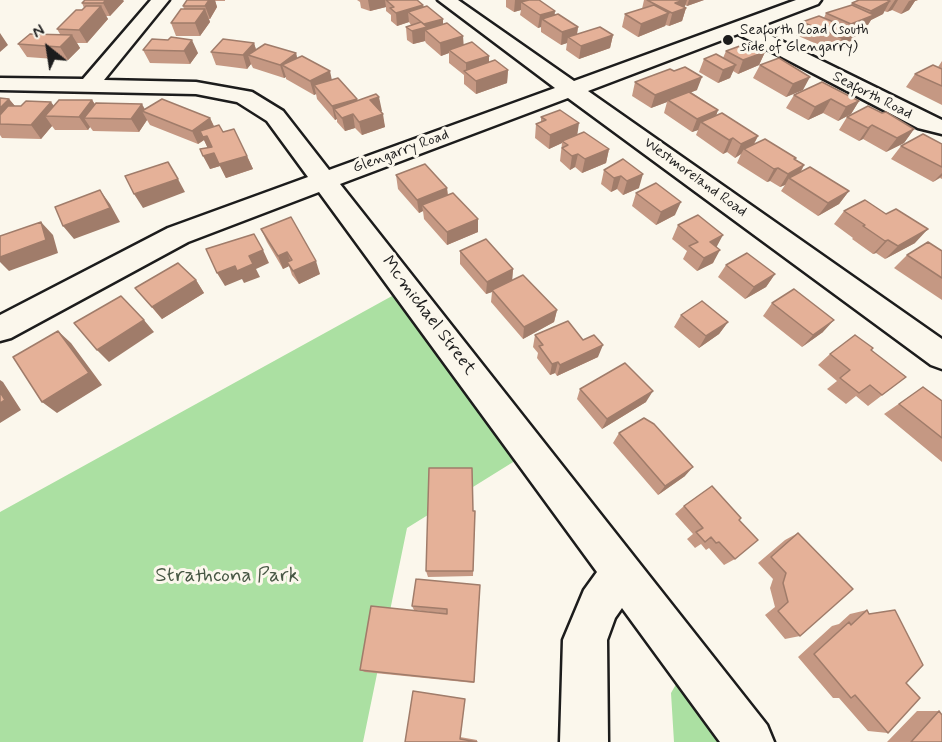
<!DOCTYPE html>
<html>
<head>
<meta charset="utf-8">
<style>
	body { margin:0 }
	#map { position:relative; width:942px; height:742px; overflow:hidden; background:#fbf7ec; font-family:Mynerve,sans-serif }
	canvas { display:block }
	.north { position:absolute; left:18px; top:18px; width:60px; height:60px; -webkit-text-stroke:4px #fbf7ec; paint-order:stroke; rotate:330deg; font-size:16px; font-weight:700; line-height:24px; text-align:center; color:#1c1c1c }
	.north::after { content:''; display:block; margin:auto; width:21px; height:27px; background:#1c1c1c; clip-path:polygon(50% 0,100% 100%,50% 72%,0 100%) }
</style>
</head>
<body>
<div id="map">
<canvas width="942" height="742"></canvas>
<div class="north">N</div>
</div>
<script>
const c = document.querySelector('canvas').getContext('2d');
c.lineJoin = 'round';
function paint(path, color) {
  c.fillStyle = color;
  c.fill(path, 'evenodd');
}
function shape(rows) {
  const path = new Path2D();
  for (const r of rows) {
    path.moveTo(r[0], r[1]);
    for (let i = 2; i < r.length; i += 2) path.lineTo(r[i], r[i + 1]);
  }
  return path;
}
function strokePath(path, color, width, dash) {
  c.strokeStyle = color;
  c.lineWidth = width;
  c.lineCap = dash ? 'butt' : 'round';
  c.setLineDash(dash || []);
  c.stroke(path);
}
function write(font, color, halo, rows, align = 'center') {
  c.font = font + ' Mynerve,sans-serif';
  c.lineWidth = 6;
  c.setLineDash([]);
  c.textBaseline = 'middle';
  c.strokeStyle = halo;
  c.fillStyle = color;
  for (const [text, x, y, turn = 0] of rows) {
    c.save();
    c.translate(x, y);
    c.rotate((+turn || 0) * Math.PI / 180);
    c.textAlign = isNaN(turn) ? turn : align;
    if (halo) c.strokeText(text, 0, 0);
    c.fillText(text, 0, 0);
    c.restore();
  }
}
const green = shape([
	[392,296,518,459,407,528,363,742,0,742,0,512],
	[689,662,750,742,674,742,671,693]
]);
const minor = shape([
	[151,0,169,0,104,80,196,82,252,92,283,111,329,170,555,88,438,0,458,0,574,81,796,0,821,0,818,4,755,28,942,120,942,134,918,128,738,34,588,91,942,339,942,369,931,365,568,98,340,184,767,725,774,742,720,742,622,608,615,618,607,640,608,742,560,742,563,640,584,590,597,572,319,192,188,242,11,338,0,341,0,315,168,228,308,177,267,121,237,102,196,94,0,90,0,78,83,79,151,0]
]);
const wall = shape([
	[187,0,225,0,225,1,215,1,217,7,210,19,209,19,210,22,200,36,176,36,171,23,184,9,183,6],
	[357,0,417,0,464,45,489,62,508,70,507,83,476,94,464,84,464,75,449,63,449,53,441,56,426,43,425,41,413,44,407,40,406,27,411,25,409,22,397,26,391,21,391,15,386,11,386,7,370,11,361,8,360,2],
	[506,0,540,0,540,1,555,15,578,27,577,34,613,35,610,48,579,59,566,50,567,43,561,45,541,32,541,27,538,28,520,15,521,10,514,12,506,7],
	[644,0,704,0,687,6,685,5,684,8,686,8,682,21,669,26,666,25,665,26,638,37,622,27,625,14,642,9],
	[859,0,918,0,915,1,909,10,901,14,892,10,887,12,884,11,883,14,871,20,866,28,857,31,850,45,835,52,796,35,802,22,824,18,826,13,851,6,852,3],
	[124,1,110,16,106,16,108,19,87,43,77,43,80,48,68,60,27,57,18,44,60,34,57,29,84,8,82,3],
	[152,39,198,53,190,64,150,63,143,50],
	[254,43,256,50,296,53,297,58,332,80,357,99,357,101,382,111,381,111,385,127,362,135,355,128,345,131,337,122,337,119,335,120,317,99,316,94,314,95,286,79,286,77,284,78,253,68,251,64,247,69,216,65,211,52],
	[726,51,765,52,759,65,738,74,733,71,730,78,718,83,699,72,704,59,723,58],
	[942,61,942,105,906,87,915,74,938,67],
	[760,65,803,90,786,97,753,78],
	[635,82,697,90,691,92,718,110,716,116,758,136,754,144,795,160,804,165,801,172,849,191,839,204,818,216,781,191,785,185,780,187,770,181,767,182,737,163,741,154,735,158,727,152,723,154,696,135,698,130,692,132,664,113,667,102,651,108,632,96],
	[794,95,859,101,851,114,838,121,823,113,808,120,786,108],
	[0,98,9,99,15,106,54,106,92,100,95,104,210,118,214,126,223,132,247,156,253,169,226,178,220,166,210,169,208,148,204,140,198,144,150,125,147,120,139,132,93,131,90,127,88,130,55,130,52,126,41,139,2,138,0,135],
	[541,117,609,149,606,163,582,173,575,167,570,170,560,161,562,143,549,149,535,138,536,124,541,122],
	[847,117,914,129,904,143,886,152,863,139,859,141,839,130],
	[942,144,942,179,940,178,933,182,891,159,901,146],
	[623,159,639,188,623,195,617,189,611,192,601,184,604,170],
	[396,175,447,188,448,195,478,219,478,232,447,245,424,219,423,211,419,213,398,189],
	[636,193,675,215,656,225,632,206],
	[844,211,915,243,885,259,876,253,873,254,852,239,853,238,834,224],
	[678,225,717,247,713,263,697,271,683,259,687,251,672,239],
	[261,229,320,274,299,284,292,275,289,266,283,269,267,242],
	[460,251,513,269,512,280,557,310,554,322,523,339,491,302,492,292,486,294,460,264],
	[942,251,942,300,894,268,907,255],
	[726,265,775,274,766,287,745,299,718,277],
	[196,280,204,293,162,319,135,288],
	[772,303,823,332,802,347,763,316],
	[681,315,728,322,719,334,699,348,674,327],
	[535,335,598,357,557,376,555,373,550,375,537,358,538,353,533,347],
	[871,350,906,377,868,406,856,396,846,404,827,389,837,381,818,365,830,354],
	[923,387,942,401,942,462,884,414],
	[580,389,646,402,602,429,577,399],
	[619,433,685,476,658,495,613,443],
	[684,506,739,520,735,559,724,565,709,548,706,550,701,544,695,548,687,539,693,534,675,514],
	[473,511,475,511,473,576,428,577,426,571],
	[798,533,800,636,785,639,765,615,775,607,770,588,773,579,758,563,785,540],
	[480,585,474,683,365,672,360,670,447,614,414,610,412,606],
	[867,610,869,614,906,683,888,733,868,731,839,698,833,698,798,657,832,626,839,624,850,614],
	[917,711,939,711,942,742,887,742],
	[460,737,477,740,477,742,405,742]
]);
const shadedWall = shape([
	[106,0,123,0,124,1,110,16,103,3],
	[209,0,215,0,217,7,210,19,205,6],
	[368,0,385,0,386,7,370,11],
	[515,0,540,0,540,2,521,2,521,10,514,12],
	[684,0,687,0,684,9,686,8,682,21,669,26,675,3],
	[689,0,704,0,687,6],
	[895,0,898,0,892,10,887,12],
	[912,0,918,0,915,1,909,10,901,14,909,1],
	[890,1,883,14,871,20,866,28,843,37,851,24,867,18,871,11],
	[423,5,424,18,408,12,409,22,397,26,396,13],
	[101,6,108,19,87,43,79,30],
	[205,9,210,22,200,36,195,23],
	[555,11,554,24,542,19,541,27,538,28,540,15],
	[669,13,665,26,638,37,641,24],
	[443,19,443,32,425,30,425,41,413,44,412,31,424,24],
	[578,27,576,40,568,37,567,43,561,45,562,32],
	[858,32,850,45,835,52,842,38],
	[0,33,8,45,0,52],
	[72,35,80,48,68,60,60,47],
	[613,35,610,48,579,59,581,46],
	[463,36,464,49,449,50,449,53,441,56,440,43],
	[192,40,198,53,190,64,184,51],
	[254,43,258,56,248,55,251,64,247,69,243,55],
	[765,52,759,65,738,74,743,60],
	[296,53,299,67,282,65,286,77,284,78,280,65],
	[489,56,489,69,466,73,466,63],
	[736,65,730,78,718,83,723,70],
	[508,70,507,83,476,94,476,81],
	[330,71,333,85,314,85,316,94,314,95,310,81],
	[702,77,697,90,670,101,668,100,667,102,651,108,655,95],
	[810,77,803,90,786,97,793,84],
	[379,97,382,111,373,114,370,100],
	[9,99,20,112,0,124,0,108],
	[357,99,359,112,353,114,355,128,345,131,342,118,334,109,337,119,335,120,332,106],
	[831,99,823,113,808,120,815,107],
	[92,100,101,114,84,118,90,127,88,130,79,117],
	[859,101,851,114,838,121,846,107],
	[51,102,61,115,45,116,52,126,41,139,31,125],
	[142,104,147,113,142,111,147,120,139,132,131,119],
	[718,110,713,124,701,122,698,130,692,132,697,119],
	[383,114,385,127,362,135,359,122],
	[210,118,216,131,213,149,209,151,204,140,198,144,192,131],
	[579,123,577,137,562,141,562,143,549,149,550,135],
	[872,125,863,139,859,141,868,128],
	[914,129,904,143,886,152,897,138],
	[758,136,751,149,744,149,741,154,735,158,741,144],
	[733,138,727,152,723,154,729,140],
	[609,149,606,163,582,173,585,159],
	[214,153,247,156,253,169,226,178,220,166,210,169,203,156],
	[578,154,575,167,570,170,572,156],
	[804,165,796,179,789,178,785,185,780,187,788,174],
	[778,168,770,181,767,182,774,169],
	[942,173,942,176,933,182],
	[643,174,639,188,623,195,627,181],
	[621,176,617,189,611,192,614,178],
	[178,179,185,192,143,208,134,194],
	[447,188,448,201,422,205,423,211,419,213,417,200],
	[100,190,110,204,120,222,74,239,63,226],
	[849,191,839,204,818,216,828,203],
	[681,202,675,215,656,225,661,212],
	[478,219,478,232,447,245,447,232],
	[41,222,53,235,58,253,9,271,0,262,0,257],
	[928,229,915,243,885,259,898,246],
	[723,235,716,248,710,242],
	[888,240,876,253,873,254,885,241],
	[263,250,269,263,256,269,260,277,244,283,242,279,225,286,217,273,249,256],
	[720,250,713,263,697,271,704,258],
	[287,252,292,265,287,262,289,266,283,269,278,256],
	[316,261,320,274,299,284,293,271],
	[513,269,512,282,492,290,492,292,486,294,487,282],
	[775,274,766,287,745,299,754,287],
	[196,280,204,293,162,319,152,307],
	[557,310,554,322,523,339,524,327],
	[144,320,154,332,109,362,97,350],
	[834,320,823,332,802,347,813,335],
	[728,322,719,334,699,348,706,336],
	[58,331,71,343,102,385,57,413,42,402],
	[603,345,598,357,557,376,560,365],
	[558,362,555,373,550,375,552,364],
	[0,380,3,382,21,410,0,423],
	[653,391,646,402,602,429,607,419],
	[693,467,685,476,658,495,665,486]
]);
const building = shape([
	[85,0,106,0,103,3,82,3,85,0],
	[187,0,209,0,205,6,183,6,187,0],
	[386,0,417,0,423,5,396,13,390,8,394,7,386,0],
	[529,0,539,0,555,11,540,15,521,2,529,0],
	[647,0,684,0,675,3,686,8,672,13,647,0],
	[859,0,887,0,890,1,871,11,852,3,859,0],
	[654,5,669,13,641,24,625,14,654,5],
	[852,5,874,15,851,24,826,13,852,5],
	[86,6,101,6,79,30,57,29,76,10,82,10,86,6],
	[427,6,443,19,424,24,408,12,427,6],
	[181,9,205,9,195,23,171,23,181,9],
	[558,14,578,27,562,32,542,19,558,14],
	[819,16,858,32,842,38,802,22,819,16],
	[421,22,427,27,412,31,406,27,421,22],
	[447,23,463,36,440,43,425,30,447,23],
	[600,27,613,35,581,46,568,37,600,27],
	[30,34,72,35,60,47,18,44,30,34],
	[171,37,192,40,184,51,143,50,152,39,168,40,171,37],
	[223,39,254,43,243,55,211,52,223,39],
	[472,42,489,56,466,63,449,50,472,42],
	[748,43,765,52,743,60,726,51,748,43],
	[265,44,296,53,280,65,248,55,265,44],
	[716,54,736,65,723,70,704,59,716,54],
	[302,56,330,71,310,81,282,65,302,56],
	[779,58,810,77,793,84,760,65,779,58],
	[495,60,508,70,476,81,464,71,495,60],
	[933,65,942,69,942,86,915,74,933,65],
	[685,67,702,77,655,95,635,82,670,69,674,71,685,67],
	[338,78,357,99,332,106,314,85,338,78],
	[822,82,859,101,846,107,831,99,815,107,794,95,822,82],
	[689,92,718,110,697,119,668,100,689,92],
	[376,94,379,97,370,100,383,114,359,122,353,114,342,118,334,109,376,94],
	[0,98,9,99,0,108,0,98],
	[162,99,210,118,192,131,142,111,162,99],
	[59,100,92,100,79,117,45,116,59,100],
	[26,101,51,102,31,125,0,124,0,115,8,106,21,106,26,101],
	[96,103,142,104,131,119,84,118,96,103],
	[868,106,882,113,886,112,914,129,897,138,872,125,868,128,847,117,868,106],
	[560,110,579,123,550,135,536,124,546,120,541,117,560,110],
	[722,113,758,136,741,144,733,138,729,140,701,122,722,113],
	[219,125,223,132,234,129,247,156,219,164,214,153,203,156,200,149,212,147,207,136,203,137,200,131,219,125],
	[584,132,609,149,585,159,578,154,572,156,562,148,568,145,562,141,584,132],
	[923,134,942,144,942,167,901,146,923,134],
	[765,139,796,158,794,159,804,165,788,174,778,168,774,169,744,149,765,139],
	[623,159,643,174,627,181,621,176,614,178,604,170,623,159],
	[168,162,178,179,134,194,125,176,168,162],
	[425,164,447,188,417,200,396,175,425,164],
	[810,167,849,191,828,203,789,178,810,167],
	[656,183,681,202,661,212,636,193,656,183],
	[100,190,110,208,63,226,55,207,100,190],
	[453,193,478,219,447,232,422,205,453,193],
	[865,200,886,214,896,209,928,229,898,246,888,240,885,241,863,226,865,225,844,211,865,200],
	[698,215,723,235,710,242,720,250,704,258,689,246,698,242,678,225,698,215],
	[291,217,316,261,293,271,287,262,292,260,287,252,278,256,261,229,291,217],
	[41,222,46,240,0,257,0,236,41,222],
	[254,234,263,250,249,256,253,264,237,271,235,266,217,273,206,249,254,234],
	[486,239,513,269,487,282,460,251,486,239],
	[928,242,942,251,942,278,907,255,928,242],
	[747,253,775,274,754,287,726,265,747,253],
	[178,263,196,280,152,307,135,288,178,263],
	[523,275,557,310,524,327,492,290,523,275],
	[794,289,834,320,813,335,772,303,794,289],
	[121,296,144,320,97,350,74,323,121,296],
	[702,301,728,322,706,336,681,315,702,301],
	[568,321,583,340,594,335,603,345,560,365,558,362,552,364,539,346,543,345,535,335,568,321],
	[58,331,89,373,42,402,13,357,58,331],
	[855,335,873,348,871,350,906,377,882,395,870,385,859,393,840,378,850,370,830,354,855,335],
	[625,363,653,391,607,419,580,389,625,363],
	[923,387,942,401,942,438,899,404,923,387],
	[0,392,5,400,0,403,0,392],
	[644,418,654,424,693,467,665,486,619,433,644,418],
	[429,468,472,468,473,511,475,511,473,571,426,571,429,468],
	[712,486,741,518,739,520,758,540,735,559,719,542,716,543,711,537,705,542,696,532,703,528,684,506,712,486],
	[798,533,853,589,800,636,778,611,788,602,783,583,786,573,771,557,798,533],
	[416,579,480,585,474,682,360,670,371,606,447,614,447,609,412,606,416,579],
	[867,610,869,614,895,610,923,665,906,683,920,698,888,733,855,695,851,698,814,654,849,622,851,625,867,610],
	[413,691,465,699,460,739,477,742,405,742,413,691],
	[939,711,942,715,942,742,911,742,939,711]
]);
const markers = [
	[728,40,6,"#1c1c1c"]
];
const farPoinames = [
	["Seaforth Road (south",740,31],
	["side of Glengarry)",740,48]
];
const farStreetnames = [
	["Seaforth Road",872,96,27],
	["Glengarry Road",401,152,-20],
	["Westmoreland Road",695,178,36]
];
const streetNames = [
	["Mcmichael Street",428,316,53]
];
const nearParknames = [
	["Strathcona Park",227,577]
];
paint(green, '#abe0a2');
strokePath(minor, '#1c1c1c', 5);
paint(minor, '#fbf7ec');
paint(wall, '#c59883');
paint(shadedWall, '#a07c6a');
paint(building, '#e5b198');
strokePath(building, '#a07c6a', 1.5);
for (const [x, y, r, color] of markers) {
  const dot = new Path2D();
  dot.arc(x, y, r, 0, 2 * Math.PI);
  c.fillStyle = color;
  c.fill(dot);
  strokePath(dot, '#fbf7ec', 2);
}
write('15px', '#1c1c1c', '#fbf7ec', farPoinames, 'left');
write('15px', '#1c1c1c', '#fbf7ec', farStreetnames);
write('18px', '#1c1c1c', '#fbf7ec', streetNames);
write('21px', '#475744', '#fbf7ec', nearParknames);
</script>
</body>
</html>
